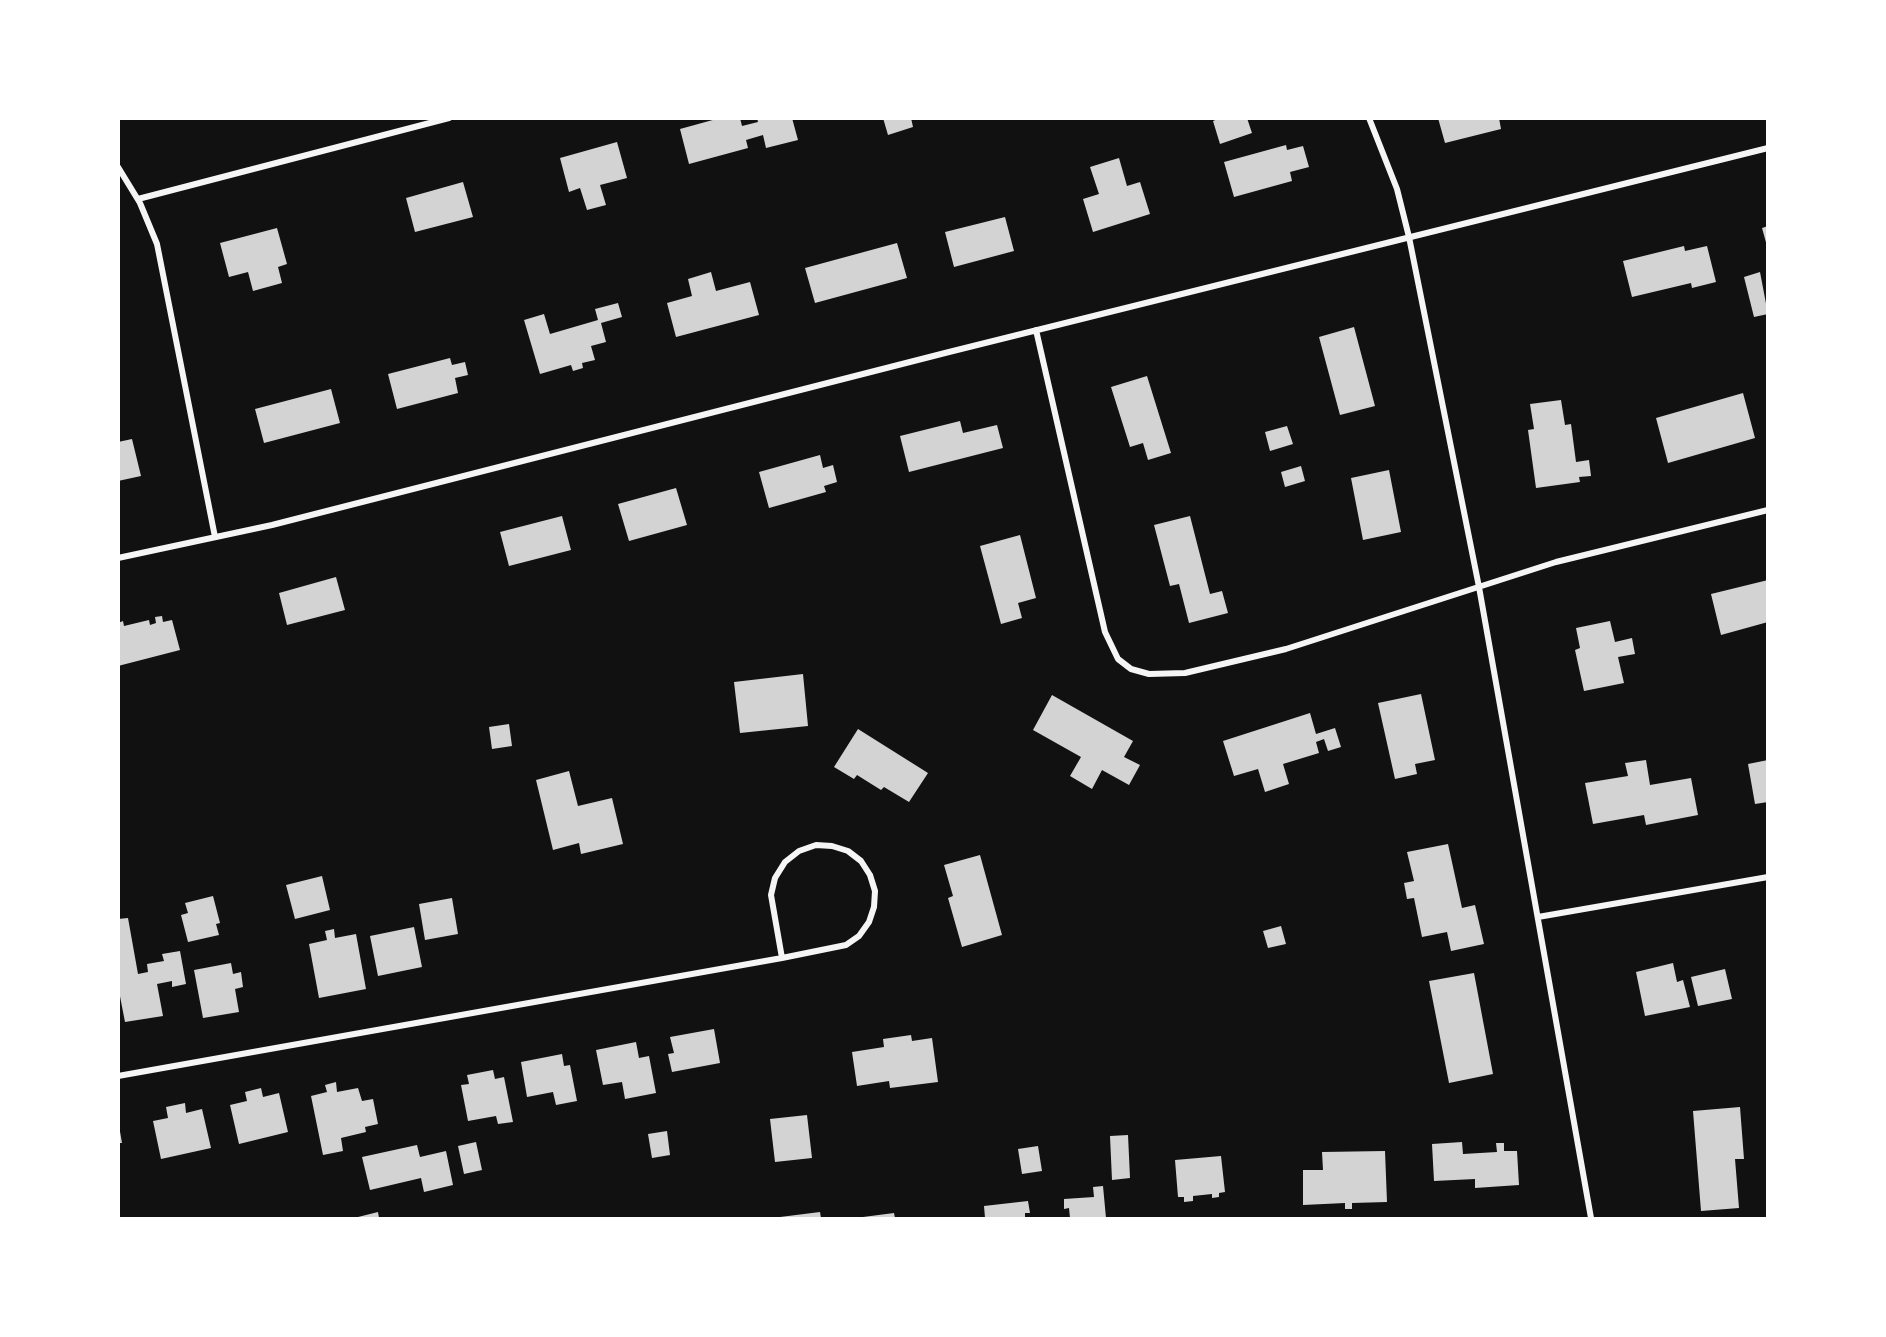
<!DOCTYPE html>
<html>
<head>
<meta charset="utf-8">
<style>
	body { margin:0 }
	#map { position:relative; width:1886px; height:1337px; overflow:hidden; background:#111; font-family:Ubuntu,sans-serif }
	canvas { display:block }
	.frame { position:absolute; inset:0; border:120px solid #fff; pointer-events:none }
</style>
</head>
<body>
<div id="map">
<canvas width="1886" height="1337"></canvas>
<div class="frame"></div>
</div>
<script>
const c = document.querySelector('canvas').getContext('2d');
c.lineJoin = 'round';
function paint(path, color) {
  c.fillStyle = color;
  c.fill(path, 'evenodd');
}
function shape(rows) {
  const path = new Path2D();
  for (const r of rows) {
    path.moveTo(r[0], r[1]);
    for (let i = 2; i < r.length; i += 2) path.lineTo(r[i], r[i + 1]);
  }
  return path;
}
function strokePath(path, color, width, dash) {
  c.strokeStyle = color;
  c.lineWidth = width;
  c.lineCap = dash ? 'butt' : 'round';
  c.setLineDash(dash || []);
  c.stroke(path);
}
const building = shape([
	[720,118,740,118,742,126,758,122,757,118,792,118,798,140,766,148,763,135,746,140,748,148,689,164,680,129],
	[883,118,911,118,913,127,888,135],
	[1220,118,1247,118,1252,133,1220,144,1213,121],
	[1438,118,1499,118,1501,129,1445,143],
	[617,142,627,178,600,185,606,205,587,210,580,188,569,192,560,158],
	[1286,145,1287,150,1303,146,1309,167,1290,172,1292,181,1234,197,1224,162],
	[1119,158,1127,186,1140,182,1150,214,1093,232,1083,199,1099,194,1090,167],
	[463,182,473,217,415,232,406,198],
	[1005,217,1014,251,954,267,945,232],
	[1768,226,1768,246,1767,246,1762,228],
	[277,228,287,264,278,267,282,283,253,291,248,272,229,277,220,243],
	[897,243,907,278,815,303,805,268],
	[1684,246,1685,251,1707,246,1716,282,1692,288,1691,283,1632,297,1623,261],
	[711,272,716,291,750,282,759,315,676,337,667,303,692,296,688,279],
	[1760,272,1768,314,1754,317,1744,277],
	[618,303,622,317,601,323,606,342,591,346,595,360,582,363,583,368,573,371,571,365,540,374,524,320,544,314,550,334,598,320,595,309],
	[1354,327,1375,406,1340,415,1319,337],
	[450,358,452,365,465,362,468,375,455,378,458,393,397,409,388,374],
	[1147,376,1171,453,1148,460,1143,443,1130,447,1111,387],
	[331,389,340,423,264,443,255,409],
	[1743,393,1755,438,1668,463,1656,418],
	[1561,400,1565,425,1571,424,1576,462,1589,460,1591,476,1579,477,1580,482,1536,488,1528,430,1534,429,1530,404],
	[960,421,963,433,997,425,1003,448,909,472,900,436],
	[1287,426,1293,444,1270,451,1265,432],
	[132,439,141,476,118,481,118,442],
	[820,455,823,468,833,465,837,482,824,486,826,492,769,508,759,472],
	[1301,466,1305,481,1285,487,1281,472],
	[1389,470,1401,532,1363,540,1351,478],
	[676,488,687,525,629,541,618,504],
	[562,516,571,550,509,566,500,532],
	[1190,516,1210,594,1222,591,1228,613,1189,623,1179,584,1170,586,1154,525],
	[1020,535,1036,598,1018,603,1022,618,1001,624,980,546],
	[336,577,345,610,287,625,279,593],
	[1768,580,1768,622,1721,635,1711,594],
	[162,616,163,622,172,620,180,650,118,666,118,623,123,621,124,626,149,620,150,625,156,623,155,617],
	[1610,621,1615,642,1632,638,1635,654,1618,657,1624,683,1584,691,1575,650,1580,648,1576,628],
	[803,674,808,726,740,733,734,682],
	[1421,694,1435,760,1415,764,1417,774,1395,779,1378,703],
	[1052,695,1133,741,1124,757,1140,765,1129,785,1102,770,1092,789,1070,776,1081,757,1033,730],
	[1310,713,1316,734,1335,728,1341,747,1328,751,1324,739,1316,742,1319,753,1283,764,1289,784,1265,792,1258,769,1234,776,1223,741],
	[509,724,512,746,492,749,489,727],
	[858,729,928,773,909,802,884,787,881,790,857,775,854,779,834,767],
	[1646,760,1650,785,1691,778,1698,815,1646,825,1644,815,1593,824,1585,783,1628,776,1625,763],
	[1768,760,1768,802,1755,804,1748,764],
	[569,771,578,806,612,798,623,844,581,854,579,843,553,850,536,780],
	[1448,844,1462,908,1475,905,1484,944,1451,951,1447,932,1422,937,1414,898,1407,899,1404,883,1414,881,1407,852],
	[980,855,1002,935,962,947,948,898,953,896,944,865],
	[322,876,330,910,295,919,286,885],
	[213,896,220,923,216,924,219,935,188,942,181,915,188,913,185,903],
	[452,898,458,934,425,940,419,904],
	[128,918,138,974,148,972,147,964,164,961,162,954,180,951,186,984,172,987,172,981,157,984,163,1016,125,1022,118,986,118,919],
	[1281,926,1286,944,1268,948,1263,931],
	[414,927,422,967,378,976,370,936],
	[334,929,335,938,356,934,366,989,319,998,309,944,327,940,325,931],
	[231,963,233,974,241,972,243,987,235,989,239,1012,203,1018,194,970],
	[1673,963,1677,982,1683,980,1690,1007,1645,1016,1636,972],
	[1725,969,1732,999,1698,1006,1691,977],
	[1474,973,1493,1074,1449,1083,1429,981],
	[714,1029,720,1063,672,1072,668,1054,674,1053,670,1037],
	[911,1035,912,1041,932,1038,938,1082,890,1088,889,1081,857,1086,852,1052,884,1047,883,1039],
	[636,1042,639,1058,649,1056,656,1093,625,1099,622,1082,603,1085,596,1050],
	[562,1054,564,1066,570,1065,577,1101,556,1105,553,1092,527,1097,521,1062],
	[493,1070,495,1079,504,1077,513,1122,498,1124,496,1116,468,1121,461,1085,469,1084,467,1075],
	[336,1082,337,1092,358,1088,362,1101,373,1099,378,1124,365,1127,366,1132,341,1138,343,1151,323,1155,311,1096,327,1092,325,1085],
	[261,1088,263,1097,279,1093,288,1132,239,1144,230,1105,247,1101,245,1092],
	[185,1103,186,1113,202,1109,211,1148,161,1159,153,1121,168,1118,166,1107],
	[1740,1107,1744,1159,1735,1159,1739,1208,1701,1211,1693,1111],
	[807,1115,812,1158,775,1162,770,1119],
	[118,1120,122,1143,118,1143],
	[667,1131,670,1155,652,1158,648,1134],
	[1128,1135,1130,1178,1112,1180,1110,1136],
	[476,1142,482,1170,464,1174,458,1146],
	[1462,1142,1463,1154,1497,1152,1496,1143,1504,1143,1504,1151,1517,1151,1519,1185,1475,1188,1475,1179,1434,1181,1432,1144],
	[417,1145,420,1157,446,1151,453,1185,424,1192,421,1178,370,1190,362,1157],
	[1038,1146,1042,1171,1022,1174,1018,1149],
	[1385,1151,1387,1202,1352,1203,1352,1209,1345,1209,1345,1203,1303,1205,1303,1170,1323,1170,1322,1152],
	[1221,1156,1225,1192,1219,1193,1219,1197,1212,1198,1212,1194,1193,1196,1193,1201,1184,1202,1184,1197,1178,1197,1175,1160],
	[1103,1186,1106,1218,1070,1218,1069,1208,1064,1209,1064,1199,1094,1197,1093,1187],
	[1028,1201,1030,1213,1025,1213,1025,1218,985,1218,984,1206],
	[378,1212,379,1218,354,1218],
	[820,1212,821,1218,780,1218,780,1217],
	[894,1213,895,1218,863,1218,863,1217]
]);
const minor = shape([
	[1369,118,1397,189,1409,237,1479,587,1591,1218],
	[118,167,140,203,157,244,215,537],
	[138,199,449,118],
	[1036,330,1105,632,1118,659,1131,669,1149,674,1185,673,1286,649,1556,562,1768,510],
	[118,558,272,525,949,352,1768,148],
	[1538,917,1768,877],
	[118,1076,782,958,846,945,859,936,869,922,874,907,875,891,870,875,861,861,848,851,832,846,816,845,799,851,785,862,775,878,771,895,782,958]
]);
paint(building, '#d3d3d3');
strokePath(minor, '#f5f5f5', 6);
</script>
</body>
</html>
